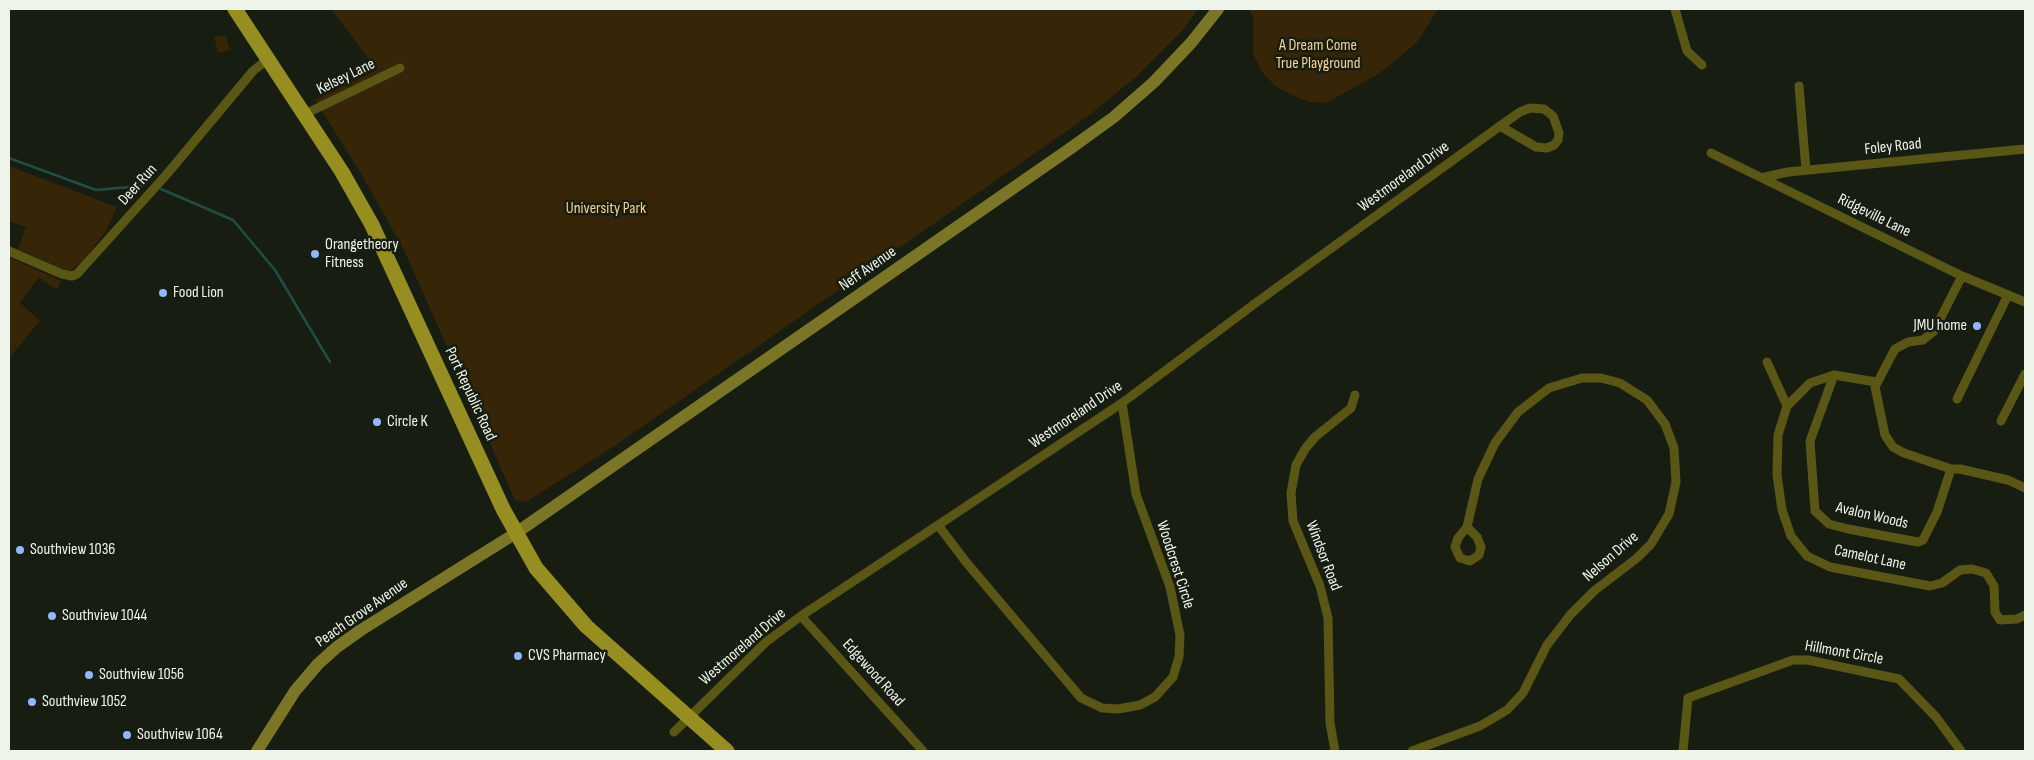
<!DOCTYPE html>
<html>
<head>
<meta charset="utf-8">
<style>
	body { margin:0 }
	#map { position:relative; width:2034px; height:760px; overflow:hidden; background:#171e11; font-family:"Sofia Sans Condensed",sans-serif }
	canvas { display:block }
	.frame { position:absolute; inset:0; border:10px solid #eff4eb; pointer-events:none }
</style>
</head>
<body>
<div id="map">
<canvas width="2034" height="760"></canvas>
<div class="frame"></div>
</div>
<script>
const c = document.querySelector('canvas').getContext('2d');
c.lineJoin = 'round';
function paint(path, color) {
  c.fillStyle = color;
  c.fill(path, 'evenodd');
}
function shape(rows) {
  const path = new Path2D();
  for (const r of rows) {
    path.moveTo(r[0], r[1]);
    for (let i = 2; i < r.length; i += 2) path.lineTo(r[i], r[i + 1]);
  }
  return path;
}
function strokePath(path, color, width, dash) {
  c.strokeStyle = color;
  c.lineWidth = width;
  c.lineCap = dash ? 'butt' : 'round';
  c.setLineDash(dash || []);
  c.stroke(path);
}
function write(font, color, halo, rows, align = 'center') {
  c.font = font + ' "Sofia Sans Condensed",sans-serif';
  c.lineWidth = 5;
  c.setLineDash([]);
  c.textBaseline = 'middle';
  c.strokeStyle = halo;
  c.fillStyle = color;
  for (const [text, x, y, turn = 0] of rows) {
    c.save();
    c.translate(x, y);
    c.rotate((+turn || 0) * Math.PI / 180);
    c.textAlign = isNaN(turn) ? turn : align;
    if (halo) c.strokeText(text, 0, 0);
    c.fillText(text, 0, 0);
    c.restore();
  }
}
const green = shape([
	[331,9,1198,9,1184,29,1135,78,1087,117,616,445,526,502,515,500,405,252,363,177,315,100,377,70],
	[1249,9,1438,9,1418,41,1399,58,1377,75,1326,103,1309,102,1292,95,1275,86,1262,72,1253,54,1253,17],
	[226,35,230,50,218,53,214,37],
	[9,166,117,207,106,231,84,260,69,272,18,249,26,227,9,221],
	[9,257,61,281,56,290,39,277,20,303,40,321,9,358]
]);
const stream = shape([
	[9,158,96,190,141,186],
	[161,189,233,220,275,270,330,362]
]);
const minor = shape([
	[1675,9,1687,51,1702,65],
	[1799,86,1806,170],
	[1530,108,1544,109,1553,116,1559,133,1558,140,1554,145,1547,148,1536,147,1500,126,1520,112,1530,108],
	[305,114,400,68],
	[1711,153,1962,276,2025,302],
	[1765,177,1788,172,2025,149],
	[9,251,62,274,72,276,77,274,167,174,253,71,268,59],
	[1767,362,1787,406],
	[1834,375,1810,441,1815,511,1829,524,1848,529,1918,542,1923,540,1937,512,1951,469,1904,453,1893,447,1885,435,1875,387,1895,349,1908,342,1923,340,1934,331,1962,276],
	[1876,382,1834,375,1810,383,1787,406,1778,435,1777,475,1782,510,1791,536,1807,556,1830,567,1930,586,1942,583,1960,570,1972,569,1986,573,1994,586,1995,612,2000,620,2017,619,2025,615],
	[1957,399,2008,295],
	[2001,421,2025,374],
	[1951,469,1960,469,2008,480,2025,488],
	[938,525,966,562,1081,698,1102,708,1118,709,1140,705,1155,697,1173,677,1179,657,1180,635,1170,587,1136,494,1122,403],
	[1467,527,1477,537,1481,547,1479,555,1470,561,1460,558,1455,547,1458,538,1467,527],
	[801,616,923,751],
	[674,732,766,642,801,616,1122,403,1257,302,1500,126],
	[1335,751,1330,723,1328,618,1320,586,1293,521,1291,493,1296,465,1305,449,1315,437,1351,408,1355,395],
	[1412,751,1480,726,1507,710,1523,693,1547,645,1571,614,1594,591,1637,558,1651,544,1669,514,1676,482,1674,448,1665,424,1647,400,1620,383,1601,378,1582,378,1549,388,1518,412,1495,443,1478,479,1467,527],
	[1683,751,1688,698,1793,660,1808,660,1899,679,1936,717,1961,751]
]);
const secondary = shape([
	[257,751,295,691,318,664,337,647,361,630,516,533,1071,148,1114,117,1154,82,1191,43,1218,9]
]);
const primary = shape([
	[235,9,342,172,372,225,503,509,536,568,586,626,727,751]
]);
const markers = [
	[315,254,5,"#92b7fd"],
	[163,293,5,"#92b7fd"],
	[1977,326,5,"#92b7fd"],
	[377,422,5,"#92b7fd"],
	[20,550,5,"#92b7fd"],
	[52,616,5,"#92b7fd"],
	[518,656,5,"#92b7fd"],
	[89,675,5,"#92b7fd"],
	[32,702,5,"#92b7fd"],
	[127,735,5,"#92b7fd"]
];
const parkNames = [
	["A Dream Come",1318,46],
	["True Playground",1318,64],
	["University Park",606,209]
];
const streetNames = [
	["Kelsey Lane",346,77,-26],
	["Foley Road",1893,147,-6],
	["Westmoreland Drive",1404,177,-36],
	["Deer Run",138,185,-48],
	["Ridgeville Lane",1874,216,26],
	["Neff Avenue",868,269,-35],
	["Port Republic Road",470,394,65],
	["Westmoreland Drive",1076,415,-34],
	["Avalon Woods",1872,516,13],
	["Windsor Road",1323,556,69],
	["Nelson Drive",1611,557,-41],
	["Camelot Lane",1870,558,12],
	["Woodcrest Circle",1175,565,72],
	["Peach Grove Avenue",362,613,-35],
	["Westmoreland Drive",743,647,-41],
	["Hillmont Circle",1844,653,10],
	["Edgewood Road",873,673,48]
];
const poiNames = [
	["Orangetheory",325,245],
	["Fitness",325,263],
	["Food Lion",173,293],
	["JMU home",1967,326,"right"],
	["Circle K",387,422],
	["Southview 1036",30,550],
	["Southview 1044",62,616],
	["CVS Pharmacy",528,656],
	["Southview 1056",99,675],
	["Southview 1052",42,702],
	["Southview 1064",137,735]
];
paint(green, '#362506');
strokePath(stream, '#214d47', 2.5);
strokePath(minor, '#595616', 9);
strokePath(secondary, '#7b7626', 12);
strokePath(primary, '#968f20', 15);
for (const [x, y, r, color] of markers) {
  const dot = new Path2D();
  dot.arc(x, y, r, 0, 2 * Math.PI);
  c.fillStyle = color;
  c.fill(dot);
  strokePath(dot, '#171e11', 2);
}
write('16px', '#f9d291', '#171e11', parkNames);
write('16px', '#eff4eb', '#171e11', streetNames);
write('16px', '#eff4eb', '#171e11', poiNames, 'left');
</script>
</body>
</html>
